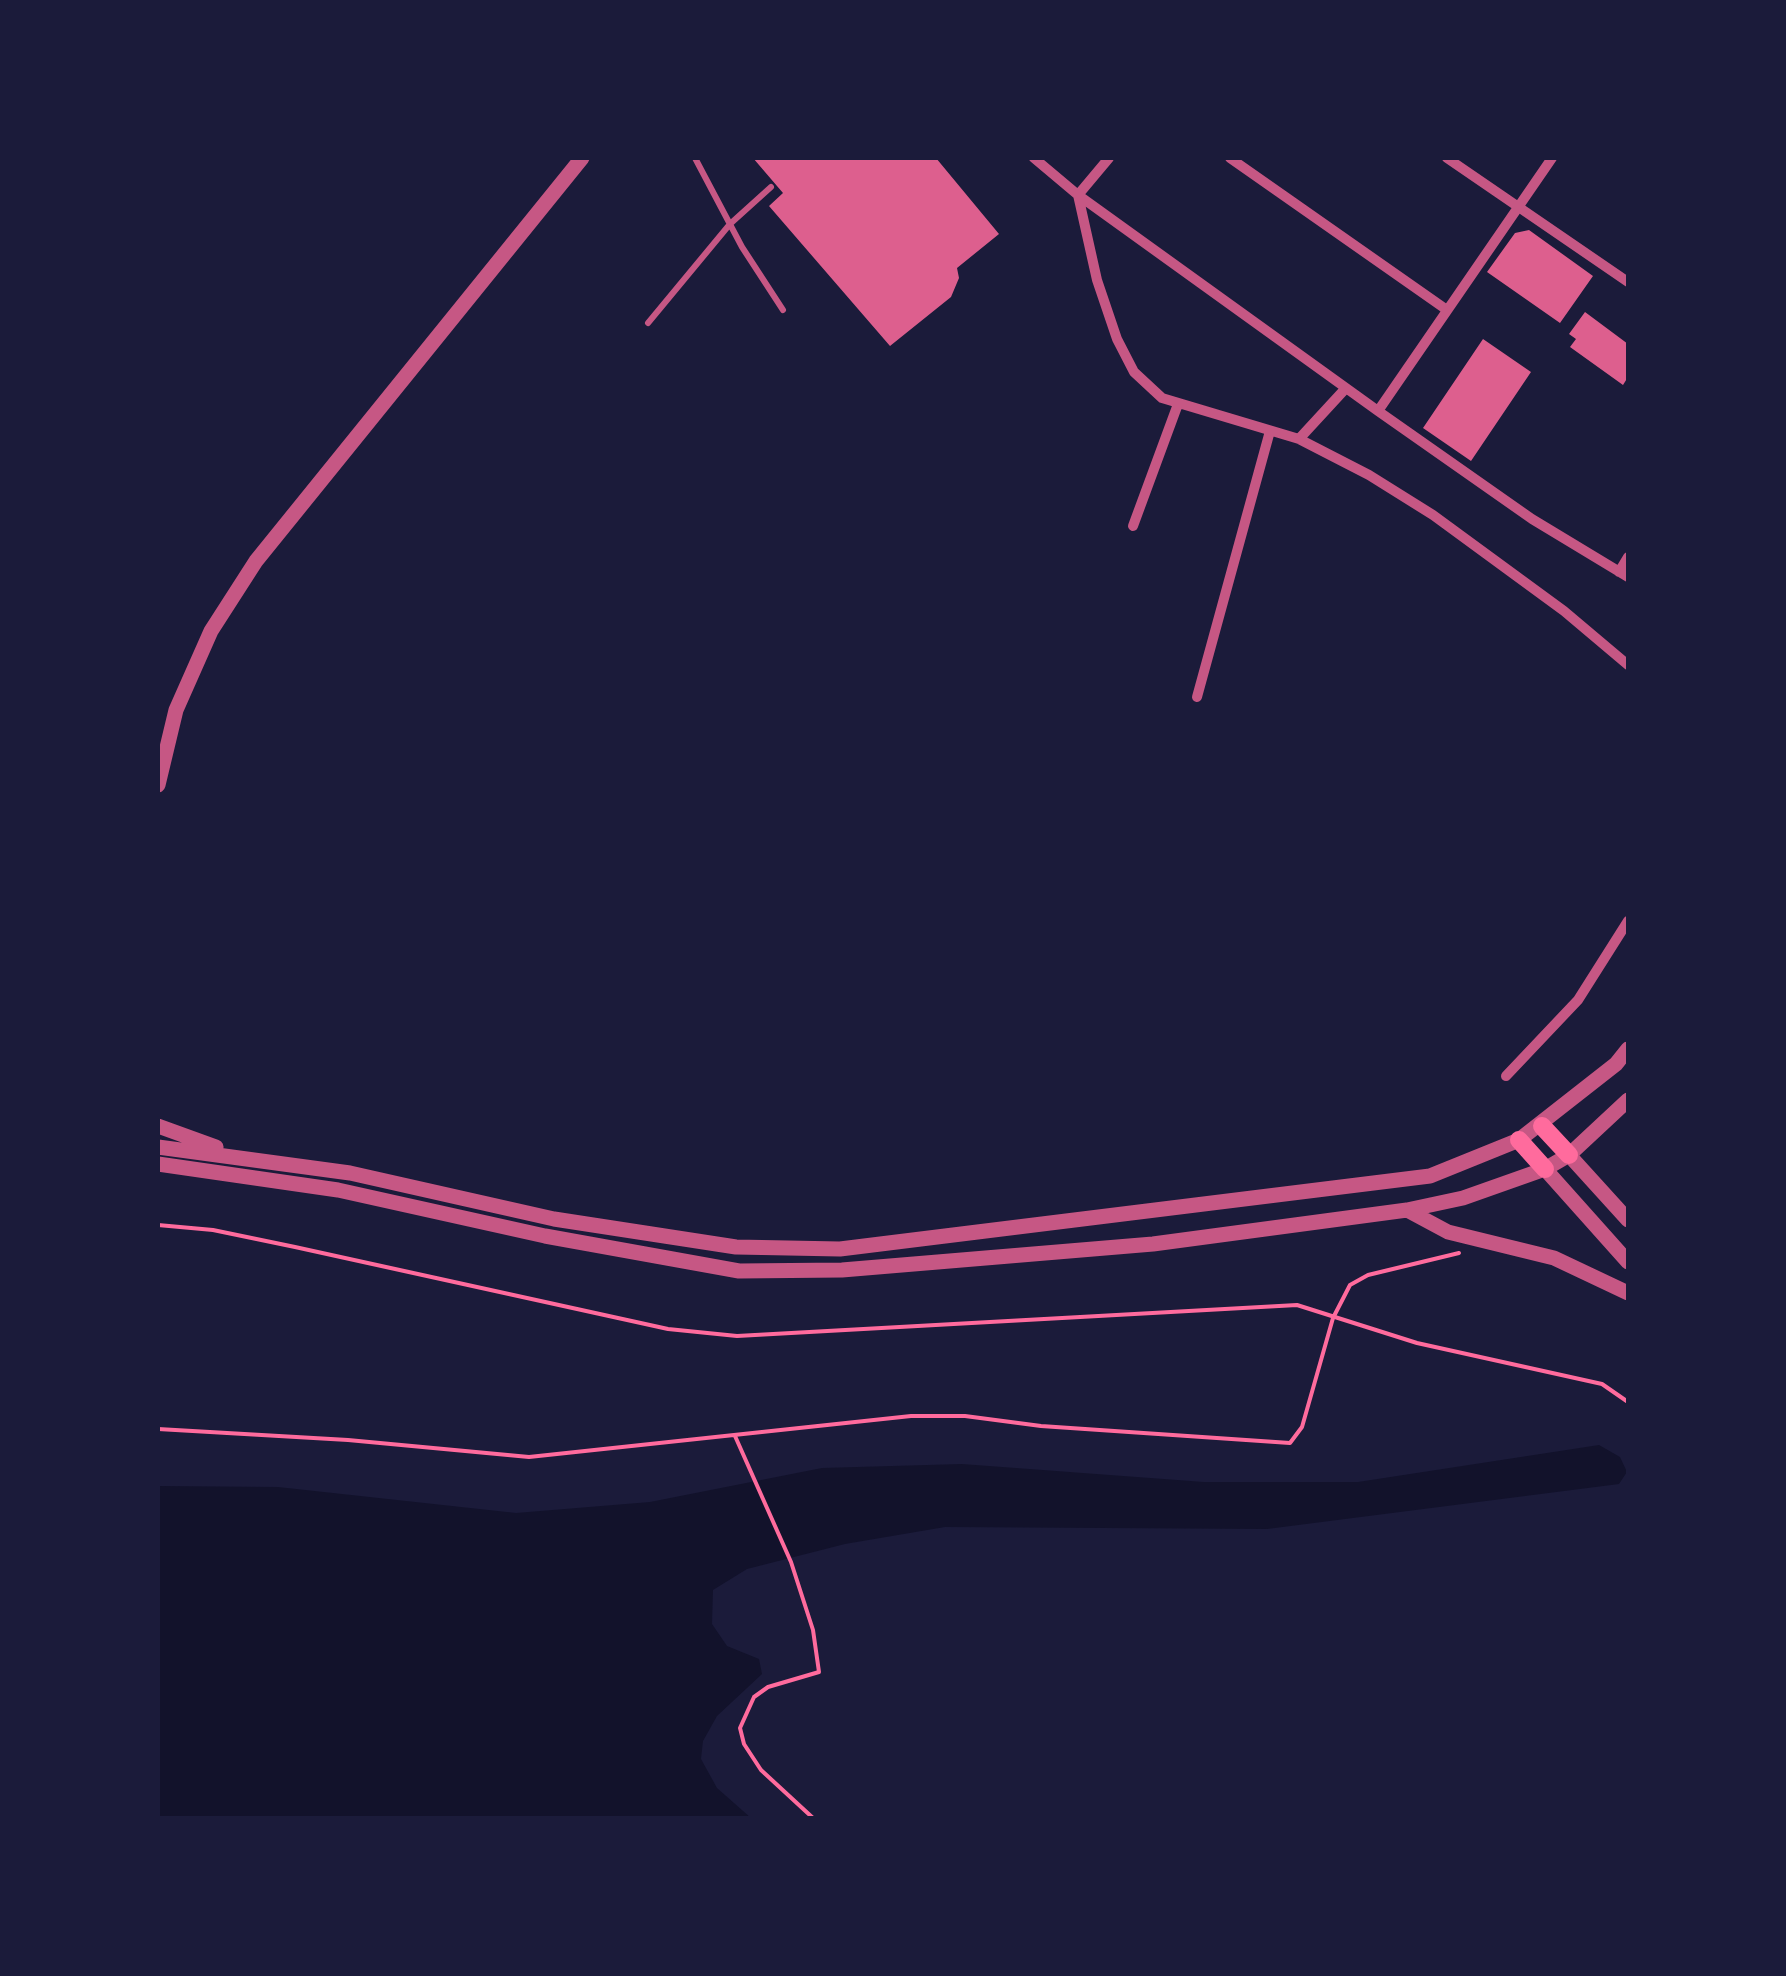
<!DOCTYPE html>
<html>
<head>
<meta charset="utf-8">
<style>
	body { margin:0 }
	#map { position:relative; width:1786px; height:1976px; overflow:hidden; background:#1b1b3a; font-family:Overpass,sans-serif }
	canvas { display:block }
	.frame { position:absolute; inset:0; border:160px solid #1b1b3a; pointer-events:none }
</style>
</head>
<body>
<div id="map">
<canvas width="1786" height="1976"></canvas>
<div class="frame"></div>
</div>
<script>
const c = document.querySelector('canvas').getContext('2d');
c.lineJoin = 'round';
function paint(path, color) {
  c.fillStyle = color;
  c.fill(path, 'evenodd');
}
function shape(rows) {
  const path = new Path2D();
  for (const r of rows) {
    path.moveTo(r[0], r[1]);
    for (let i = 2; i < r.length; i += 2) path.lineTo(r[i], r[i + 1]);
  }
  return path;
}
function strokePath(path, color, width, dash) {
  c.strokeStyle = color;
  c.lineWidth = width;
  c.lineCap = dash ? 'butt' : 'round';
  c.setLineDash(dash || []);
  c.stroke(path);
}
const water = shape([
	[1599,1445,1620,1457,1627,1472,1619,1484,1267,1529,945,1527,845,1544,747,1569,713,1590,712,1624,727,1646,759,1659,762,1674,717,1716,703,1741,701,1759,717,1788,751,1818,158,1818,158,1486,278,1487,516,1513,650,1502,822,1468,962,1464,1204,1482,1358,1482]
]);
const building = shape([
	[753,158,936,158,999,234,957,268,959,278,951,297,890,346,769,206,783,193],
	[1529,230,1593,276,1560,323,1487,272,1515,233],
	[1585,312,1628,344,1628,377,1623,385,1570,347,1576,339,1569,334],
	[1483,339,1531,372,1471,461,1423,428]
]);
const path = shape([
	[158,1225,213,1230,295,1247,668,1329,737,1336,1297,1305,1417,1343,1602,1384,1628,1402],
	[158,1429,348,1440,529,1457,911,1416,965,1416,1041,1426,1290,1443,1302,1427,1333,1318,1350,1285,1368,1275,1459,1253],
	[735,1436,791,1562,813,1630,819,1672,768,1687,754,1697,740,1728,744,1744,761,1770,813,1818]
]);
const service = shape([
	[695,158,742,247,783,310],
	[648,323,730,224,771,187]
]);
const minor = shape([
	[1034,158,1078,195,1378,411,1532,519,1628,577],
	[1230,158,1447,310],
	[1447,158,1628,282],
	[1078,195,1097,280,1117,339,1134,372,1162,398,1299,439,1369,475,1433,515,1564,611,1628,665],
	[1078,195,1109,158],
	[1378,411,1552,158],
	[1299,439,1346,388],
	[1133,526,1178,404],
	[1619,572,1628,557],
	[1197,697,1270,431],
	[1506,1076,1578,1000,1628,921]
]);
const tertiary = shape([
	[158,785,176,710,211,631,256,561,582,158],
	[158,1126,216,1147],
	[158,1147,350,1173,554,1219,736,1247,840,1249,1430,1176,1519,1140,1616,1064,1628,1049],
	[1569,1155,1628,1220],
	[158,1164,338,1190,545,1236,739,1271,842,1270,1153,1244,1407,1210,1463,1198,1545,1169,1569,1155,1628,1100],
	[1545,1169,1628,1262],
	[1407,1210,1448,1232,1554,1258,1628,1293]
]);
const secondary = shape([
	[1542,1126,1569,1155],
	[1519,1140,1545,1169]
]);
paint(water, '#12122b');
paint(building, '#dd5f8e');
strokePath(path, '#ff6b9d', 4);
strokePath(service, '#c65784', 6);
strokePath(minor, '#c65784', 10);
strokePath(tertiary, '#c65784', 15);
strokePath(secondary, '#ff6b9d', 18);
</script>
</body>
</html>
